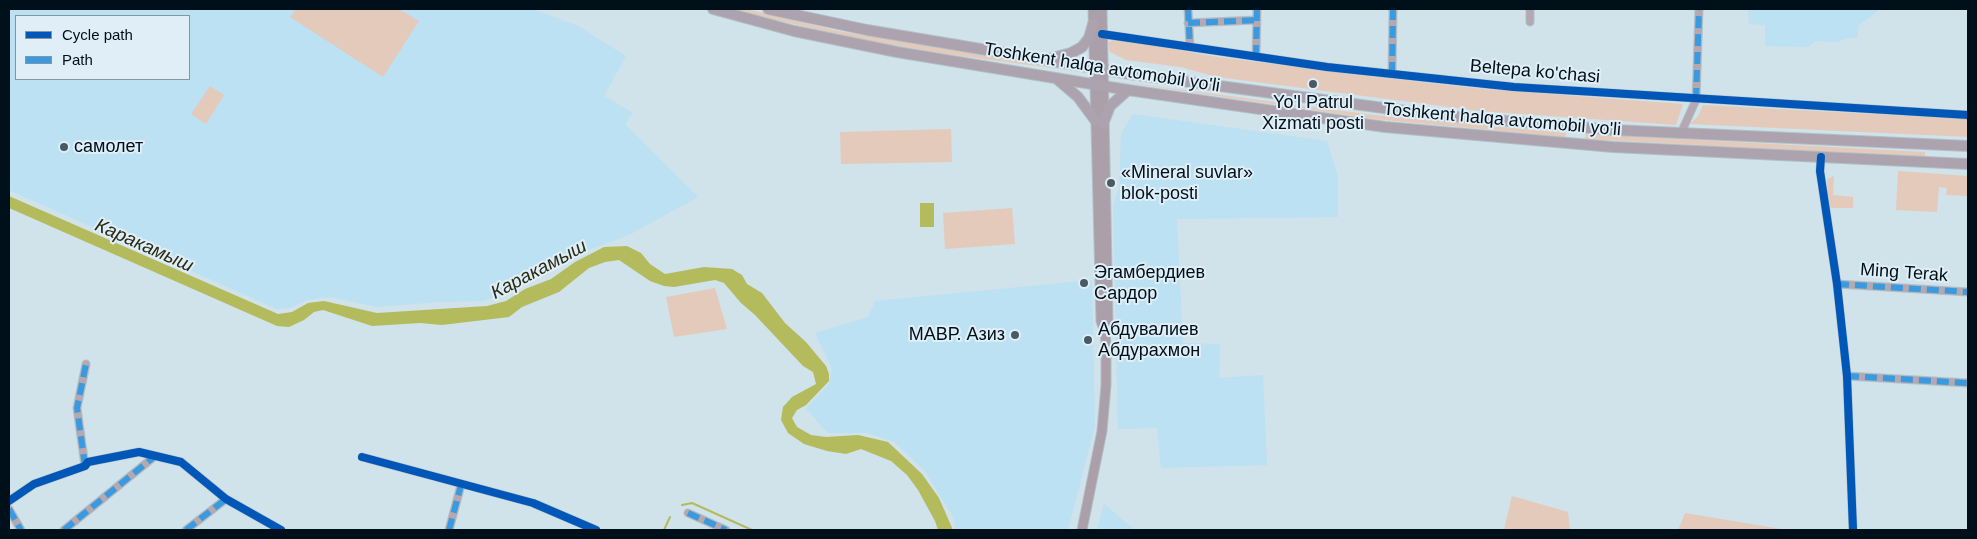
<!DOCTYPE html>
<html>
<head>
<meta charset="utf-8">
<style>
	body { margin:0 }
	#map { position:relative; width:1977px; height:539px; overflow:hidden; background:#d0e2ea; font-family:Arial,sans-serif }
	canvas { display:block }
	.frame { position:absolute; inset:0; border:10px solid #00101b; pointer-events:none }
	.legend { position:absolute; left:15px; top:15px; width:175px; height:65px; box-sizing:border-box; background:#e0eff7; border:1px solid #86969f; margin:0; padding:6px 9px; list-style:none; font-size:15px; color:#00101b }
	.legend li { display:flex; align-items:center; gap:10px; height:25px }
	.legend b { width:25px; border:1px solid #86969f }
</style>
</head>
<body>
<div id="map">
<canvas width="1977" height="539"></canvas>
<div class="frame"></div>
<ul class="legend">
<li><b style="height:6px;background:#0057b8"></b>Cycle path</li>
<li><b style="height:6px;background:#399adf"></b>Path</li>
</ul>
</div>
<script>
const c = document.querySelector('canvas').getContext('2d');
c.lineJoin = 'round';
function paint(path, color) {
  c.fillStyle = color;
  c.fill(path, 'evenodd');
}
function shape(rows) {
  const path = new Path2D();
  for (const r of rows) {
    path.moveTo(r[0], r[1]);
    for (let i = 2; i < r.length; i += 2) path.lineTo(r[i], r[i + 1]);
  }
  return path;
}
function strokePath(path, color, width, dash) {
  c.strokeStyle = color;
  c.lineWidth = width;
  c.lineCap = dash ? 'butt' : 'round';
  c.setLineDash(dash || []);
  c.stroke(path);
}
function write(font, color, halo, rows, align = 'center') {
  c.font = font + ' Arial,sans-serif';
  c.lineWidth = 4;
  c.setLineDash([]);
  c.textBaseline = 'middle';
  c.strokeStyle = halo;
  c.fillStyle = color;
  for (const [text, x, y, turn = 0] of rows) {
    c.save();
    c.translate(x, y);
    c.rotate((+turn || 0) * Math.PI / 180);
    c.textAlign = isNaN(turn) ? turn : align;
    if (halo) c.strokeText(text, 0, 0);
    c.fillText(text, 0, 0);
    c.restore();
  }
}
const built = shape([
	[9,9,533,9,578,26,626,56,604,96,633,113,625,124,698,197,629,235,569,257,536,278,484,301,440,302,377,307,330,297,307,300,290,308,277,309,9,190],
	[16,16,189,16,189,79,16,79],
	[1748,9,1880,9,1858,26,1858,38,1846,38,1839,42,1815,41,1808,47,1765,46,1765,25,1749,24],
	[1133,114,1327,141,1338,177,1338,217,1177,219,1183,343,1220,344,1219,378,1263,375,1267,465,1161,468,1157,428,1118,429,1113,206,1119,188,1121,134],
	[1092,280,1095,426,1068,530,955,530,954,518,924,470,894,442,867,433,828,433,806,409,829,384,832,369,815,333,868,317,875,301],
	[1104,504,1135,530,1097,530]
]);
const green = shape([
	[296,9,399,9,419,21,383,77,290,17],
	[727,9,746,9,839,31,1068,70,945,54,864,40],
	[1114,39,1218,57,1376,77,1483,89,1683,104,1676,125,1480,111,1217,77,1180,67,1126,60,1110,52,1108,43],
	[1108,80,1374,115,1566,133,1565,137,1374,119],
	[210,86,224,95,206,124,191,114],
	[1703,105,1968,119,1968,137,1690,124,1698,116],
	[951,129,952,162,841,164,840,132],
	[1586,134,1925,152,1925,157,1585,139],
	[1898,171,1968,176,1968,196,1946,195,1947,188,1939,187,1937,212,1896,210],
	[1834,176,1833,195,1853,197,1853,208,1829,208,1827,179],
	[1012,208,1015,244,945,249,943,213],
	[715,288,727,329,674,337,666,297],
	[1512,496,1568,512,1570,530,1504,530],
	[1685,513,1787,530,1678,530]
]);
const water = shape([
	[9,196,278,314,292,312,308,303,324,301,377,313,487,306,506,301,525,289,551,279,575,262,604,247,627,246,641,253,650,264,665,274,704,267,732,269,742,275,747,284,762,293,785,323,806,342,826,366,829,374,829,381,806,405,797,410,792,418,797,427,811,435,826,437,858,435,888,442,922,474,939,498,953,530,938,530,935,521,918,490,907,475,891,461,861,449,846,454,827,451,804,444,788,433,781,420,783,407,792,397,816,384,813,372,803,366,755,315,741,303,724,283,715,280,674,287,664,286,650,281,619,260,605,262,589,268,559,292,522,307,509,317,442,325,420,323,372,326,323,310,314,312,304,320,289,327,277,326,9,208],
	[920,203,934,203,934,227,920,227]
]);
const stream = shape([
	[682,505,692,503,752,530],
	[664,530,670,517]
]);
const minor = shape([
	[1188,9,1190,47],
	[1530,9,1530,22],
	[1188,23,1257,20],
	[1102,34,1327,67,1514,87,1968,115],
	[1256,57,1257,9],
	[1392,74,1393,9],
	[1681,133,1696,100,1699,9],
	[1821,157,1820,171,1837,284,1847,376,1853,530],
	[1837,284,1968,292],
	[1847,376,1968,383],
	[362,457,533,503,596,530],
	[85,466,77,408,86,364],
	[9,501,34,484,85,466,88,462,139,452,181,462,226,499,281,530],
	[9,509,21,530],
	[688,513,726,530],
	[64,530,155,456],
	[186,530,226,499],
	[449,530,461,485]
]);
const major = shape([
	[1102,9,1108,320,1105,332],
	[1082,530,1102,431,1106,385,1106,344,1105,332,1101,321,1093,9]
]);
const highway = shape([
	[713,9,794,31,897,52,1128,90,1385,127,1613,147,1968,164],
	[768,9,867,30,1130,74,1436,115,1614,130,1968,146],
	[1052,58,1071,53,1082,47,1089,38,1093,24],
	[1057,79,1078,97,1095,120],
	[1103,124,1110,106,1128,90]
]);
const quiet = shape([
	[1188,9,1190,47],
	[1188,23,1257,20],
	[1256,57,1257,9],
	[1392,74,1393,9],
	[1696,100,1699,9],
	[1837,284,1968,292],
	[1847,376,1968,383],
	[85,466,77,408,86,364],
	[9,509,21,530],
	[688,513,726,530],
	[64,530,155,456],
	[186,530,226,499],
	[449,530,461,485]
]);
const cycleway = shape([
	[1102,34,1327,67,1514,87,1968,115],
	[1821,157,1820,171,1837,284,1847,376,1853,530],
	[362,457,533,503,596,530],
	[9,501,34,484,85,466,88,462,139,452,181,462,226,499,281,530]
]);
const markers = [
	[1313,84,5,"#495a63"],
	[64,147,5,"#495a63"],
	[1111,183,5,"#495a63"],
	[1084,283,5,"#495a63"],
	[1015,335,5,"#495a63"],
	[1088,340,5,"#495a63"]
];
const streetNames = [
	["Toshkent halqa avtomobil yo'li",1102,68,9],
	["Beltepa ko'chasi",1535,72,5],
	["Toshkent halqa avtomobil yo'li",1502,120,5],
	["Ming Terak",1904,273,4]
];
const poiNames = [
	["Yo'l Patrul",1313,103,"center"],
	["Xizmati posti",1313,124,"center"],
	["самолет",74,147],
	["«Mineral suvlar»",1121,173],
	["blok-posti",1121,194],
	["Эгамбердиев",1094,273],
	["Сардор",1094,294],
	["Абдувалиев",1098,330],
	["Абдурахмон",1098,351],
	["МАВР. Азиз",1005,335,"right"]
];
const waterNames = [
	["Каракамыш",144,246,24],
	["Каракамыш",539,270,-28]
];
paint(built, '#bce1f3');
paint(green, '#e4cabb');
paint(water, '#b4bb5d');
strokePath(stream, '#b4bb5d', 2);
strokePath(minor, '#b1c0c7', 9);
strokePath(major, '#b1c0c7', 11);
strokePath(highway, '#b1c0c7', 12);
strokePath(minor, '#b5a8b0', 7);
strokePath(major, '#aba0a9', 9);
strokePath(highway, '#aca3ae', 10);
strokePath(quiet, '#399adf', 6, [12, 6]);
strokePath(cycleway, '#0057b8', 8);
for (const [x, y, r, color] of markers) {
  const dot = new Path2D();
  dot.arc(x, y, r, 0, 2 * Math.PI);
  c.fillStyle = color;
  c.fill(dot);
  strokePath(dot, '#e0eff7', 2);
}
write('18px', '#00101b', '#e0eff7', streetNames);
write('18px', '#00101b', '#e0eff7', poiNames, 'left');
write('italic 19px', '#2a2b15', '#e0eff7', waterNames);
</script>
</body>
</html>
